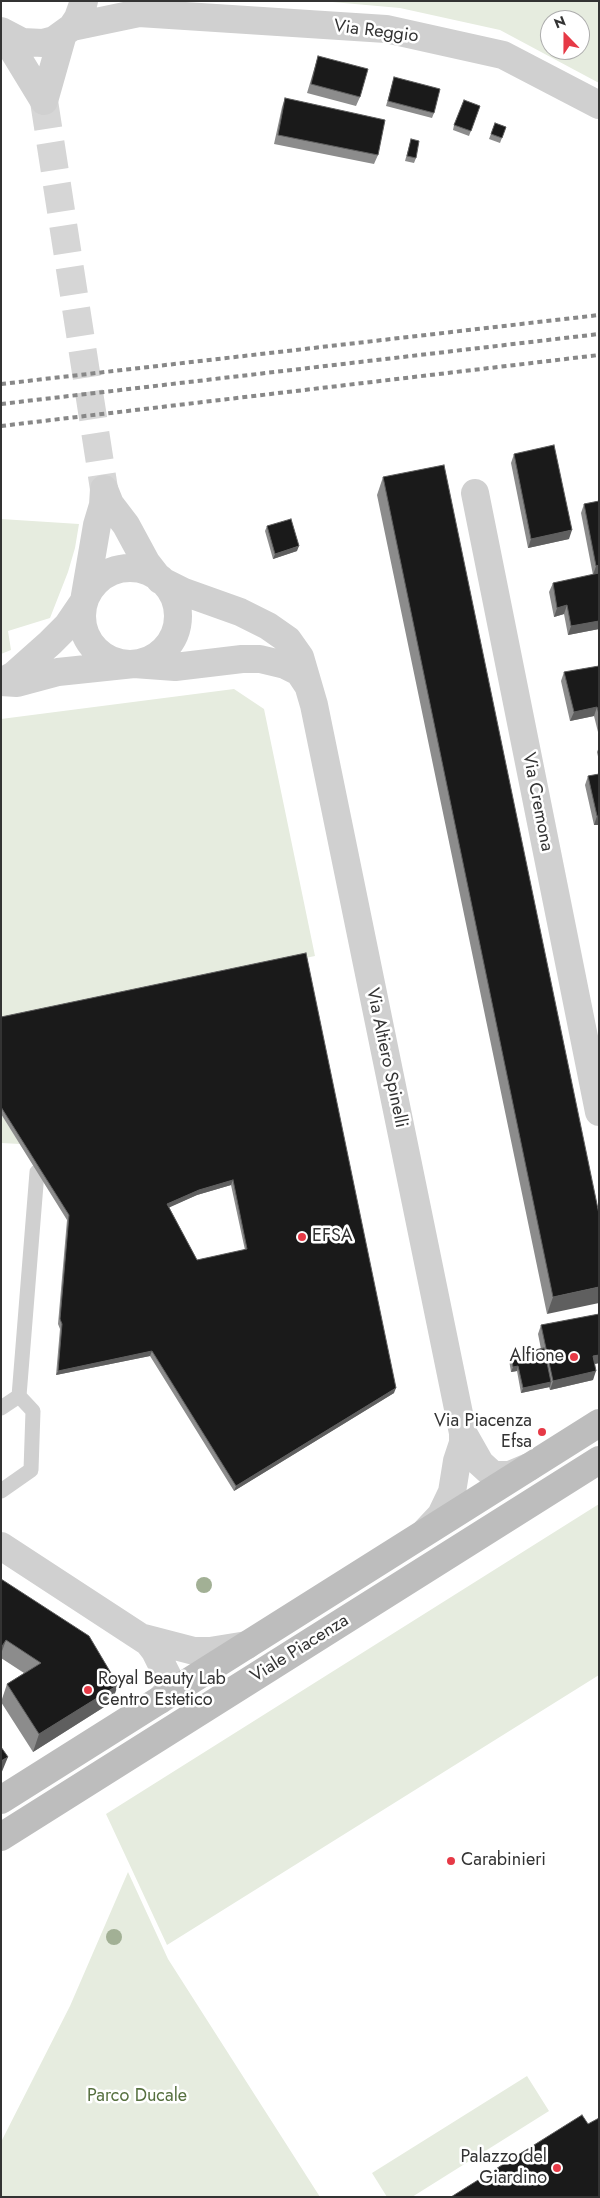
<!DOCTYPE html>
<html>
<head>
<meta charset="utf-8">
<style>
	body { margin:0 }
	#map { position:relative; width:600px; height:2198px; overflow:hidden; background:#fff; font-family:Jost,sans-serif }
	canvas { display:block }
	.frame { position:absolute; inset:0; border:2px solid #333; pointer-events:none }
	.north { position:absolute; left:540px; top:10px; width:50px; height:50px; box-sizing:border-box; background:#fff; border:1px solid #adadad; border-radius:50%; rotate:338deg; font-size:14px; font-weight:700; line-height:20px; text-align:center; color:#333 }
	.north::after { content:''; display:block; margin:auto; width:18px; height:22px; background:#e63946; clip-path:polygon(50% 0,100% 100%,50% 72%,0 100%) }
</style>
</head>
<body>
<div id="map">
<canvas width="600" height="2198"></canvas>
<div class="frame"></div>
<div class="north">N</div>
</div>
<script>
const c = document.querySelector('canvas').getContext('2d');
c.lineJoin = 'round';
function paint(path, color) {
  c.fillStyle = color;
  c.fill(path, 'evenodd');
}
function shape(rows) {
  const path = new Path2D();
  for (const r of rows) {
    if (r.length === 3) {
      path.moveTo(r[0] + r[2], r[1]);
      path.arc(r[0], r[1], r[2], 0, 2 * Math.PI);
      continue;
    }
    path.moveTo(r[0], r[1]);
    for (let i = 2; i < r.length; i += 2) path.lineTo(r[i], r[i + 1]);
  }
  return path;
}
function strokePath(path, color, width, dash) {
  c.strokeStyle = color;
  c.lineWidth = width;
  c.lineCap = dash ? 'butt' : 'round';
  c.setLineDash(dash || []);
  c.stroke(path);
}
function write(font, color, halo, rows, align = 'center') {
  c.font = font + ' Jost,sans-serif';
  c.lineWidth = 5;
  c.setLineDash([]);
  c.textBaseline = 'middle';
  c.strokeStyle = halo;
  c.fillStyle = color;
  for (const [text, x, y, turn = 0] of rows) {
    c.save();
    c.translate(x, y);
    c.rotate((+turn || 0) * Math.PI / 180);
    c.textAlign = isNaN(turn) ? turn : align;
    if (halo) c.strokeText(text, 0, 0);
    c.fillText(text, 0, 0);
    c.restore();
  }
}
const green = shape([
	[321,1,599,1,599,83,500,30,400,8],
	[550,20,580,20,580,50,550,50],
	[1,519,79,524,75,548,68,572,50,618,8,631,11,650,1,654],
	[234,689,264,709,315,956,1,1021,1,719],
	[1,1114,20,1144,1,1143],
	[599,1504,599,1675,167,1945,106,1814],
	[128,1872,168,1959,320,2197,1,2197,1,2142,70,2006],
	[527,2076,549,2111,412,2197,387,2197,372,2173]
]);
const streetTunnel = shape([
	[44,101,104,489]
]);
const lane = shape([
	[1,1408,19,1396],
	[1,1491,31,1470,33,1411,19,1396,37,1172]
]);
const street = shape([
	[72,27,139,13,386,29,503,55,599,105],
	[1,31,22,42,43,43,54,40,72,27,78,18,84,1],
	[2,32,44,101],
	[44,101,63,34],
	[104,489,110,504,126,525,146,562,160,580,184,592,240,612,268,626,288,640,300,657,314,705,463,1433,480,1463,491,1473,495,1475,510,1475,529,1467],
	[475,493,599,1112],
	[130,616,48],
	[3,681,14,675,50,643,67,626,84,601,97,525,103,505,104,489],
	[1,682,17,683,58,672,134,664,175,667,242,659,260,659,285,665,299,672,307,684],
	[426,1531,441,1515,452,1492,457,1461,463,1443,463,1433],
	[1,1546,148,1642,155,1651,170,1681,169,1690,160,1700],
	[144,1638,194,1651,210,1651,247,1645]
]);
const secondary = shape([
	[1,1800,599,1423],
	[1,1837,599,1460]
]);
const rail = shape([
	[1,384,599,315],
	[1,404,599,334],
	[1,426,599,355]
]);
const trees = [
	[204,1585],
	[114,1937]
];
const wall = shape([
	[318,56,360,97,356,106,307,93],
	[394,77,434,113,432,118,386,106],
	[285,98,378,155,374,164,274,144,282,107],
	[480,106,469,136,453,130,454,125],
	[495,123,506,127,500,143,489,139],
	[411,139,416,158,414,163,405,161],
	[514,454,569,539,528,548,511,463],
	[383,477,599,1214,547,1314,377,495],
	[599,501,599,629,568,635,564,614,554,617,549,592,553,583,593,575,581,513,584,504],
	[267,526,297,551,273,559,265,531],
	[599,666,599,732,598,732,594,716,570,721,561,681,564,672],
	[599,747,599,761,597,752],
	[599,774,599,825,594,825,585,785,588,776],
	[306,953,394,1393,234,1491,150,1356,56,1375,60,1329,58,1324,67,1220,1,1114,1,1017],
	[231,1185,245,1250,197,1260,169,1207,197,1195],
	[599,1314,599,1363,595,1364,593,1380,550,1390,549,1387,521,1393,517,1371,511,1372,509,1360,511,1355,541,1349,538,1334,541,1325],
	[1,1579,112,1702,33,1752,1,1702,7,1684,24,1673,1,1658]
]);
const shadedWall = shape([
	[572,530,569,539,528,548,531,539],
	[299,546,297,551,273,559,275,554],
	[599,565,599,573,593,575,596,566],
	[567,605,564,614,554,617,557,608],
	[599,621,599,629,568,635,571,626],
	[597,707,594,716,570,721,574,712],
	[597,816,599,816,599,825,594,825],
	[233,1180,231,1185,197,1195,166,1209,167,1204,199,1190],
	[599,1287,599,1303,547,1314,553,1297],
	[152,1351,150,1356,56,1375,58,1371],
	[599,1355,599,1363,590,1365,593,1356],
	[518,1366,517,1371,511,1372,513,1367],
	[596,1371,593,1380,550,1390,553,1381],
	[551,1382,550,1387,521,1393,523,1388],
	[396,1388,394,1393,234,1491,236,1486],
	[6,1640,1,1654,1,1648],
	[118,1685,112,1702,33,1752,39,1734],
	[8,1757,1,1774,1,1761]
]);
const building = shape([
	[318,56,368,69,360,97,311,84,318,56],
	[394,77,440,89,434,113,388,101,394,77],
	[285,98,385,120,378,155,278,135,285,98],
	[464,100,480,106,471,131,454,125,464,100],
	[495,123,506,127,502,138,491,134,495,123],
	[411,139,419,141,416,158,407,156,411,139],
	[554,445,572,530,531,539,514,454,554,445],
	[444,465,599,1214,599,1287,553,1297,383,477,444,465],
	[599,501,599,565,596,566,584,504,599,501],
	[291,519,299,546,275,554,267,526,291,519],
	[599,573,599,621,571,626,567,605,557,608,553,583,599,573],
	[599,666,599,714,597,707,574,712,564,672,599,666],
	[599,774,599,816,597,816,588,776,599,774],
	[306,953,396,1388,236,1486,152,1351,58,1371,62,1324,60,1319,69,1215,1,1107,1,1017,306,953],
	[233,1180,247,1249,197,1260,167,1204,199,1190,233,1180],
	[599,1314,599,1355,593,1356,596,1371,553,1381,541,1325,599,1314],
	[544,1348,551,1382,523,1388,518,1366,513,1367,511,1355,544,1348],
	[1,1579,89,1636,118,1685,39,1734,7,1684,41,1663,6,1640,1,1648,1,1579],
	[1,1747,8,1757,1,1761,1,1747],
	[582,2115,588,2124,599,2118,599,2197,451,2197,582,2115]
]);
const markers = [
	[302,1237,5,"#e63946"],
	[574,1357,5,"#e63946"],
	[542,1432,5,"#e63946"],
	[88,1690,5,"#e63946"],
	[451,1861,5,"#e63946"],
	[557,2168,5,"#e63946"]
];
const streetNames = [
	["Via Reggio",376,32,7],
	["Via Cremona",537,802,79],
	["Via Altiero Spinelli",386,1058,78],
	["Viale Piacenza",300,1649,-32]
];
const poiNames = [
	["EFSA",312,1237],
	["Alfione",564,1357,"right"],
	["Via Piacenza",532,1422,"right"],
	["Efsa",532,1443,"right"],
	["Royal Beauty Lab",98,1680],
	["Centro Estetico",98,1701],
	["Carabinieri",461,1861],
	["Palazzo del",547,2158,"right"],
	["Giardino",547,2179,"right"]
];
const parkNames = [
	["Parco Ducale",137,2097]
];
paint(green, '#e6ecdf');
strokePath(streetTunnel, '#d6d6d6', 28, [28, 14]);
strokePath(lane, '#d0d0d0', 15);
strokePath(street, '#d0d0d0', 28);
strokePath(secondary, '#bdbdbd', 28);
strokePath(rail, '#888', 4, [5, 4]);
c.fillStyle = '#a2b095';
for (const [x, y] of trees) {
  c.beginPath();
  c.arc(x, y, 8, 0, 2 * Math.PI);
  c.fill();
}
paint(wall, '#8c8c8c');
paint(shadedWall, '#5f5f5f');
paint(building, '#1a1a1a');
strokePath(building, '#5f5f5f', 1);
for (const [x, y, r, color] of markers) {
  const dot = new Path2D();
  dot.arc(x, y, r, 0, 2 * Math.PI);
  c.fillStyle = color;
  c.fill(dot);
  strokePath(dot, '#fff', 2);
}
write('18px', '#333', '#fff', streetNames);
write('18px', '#333', '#fff', poiNames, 'left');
write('18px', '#56703f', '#fff', parkNames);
</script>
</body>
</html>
